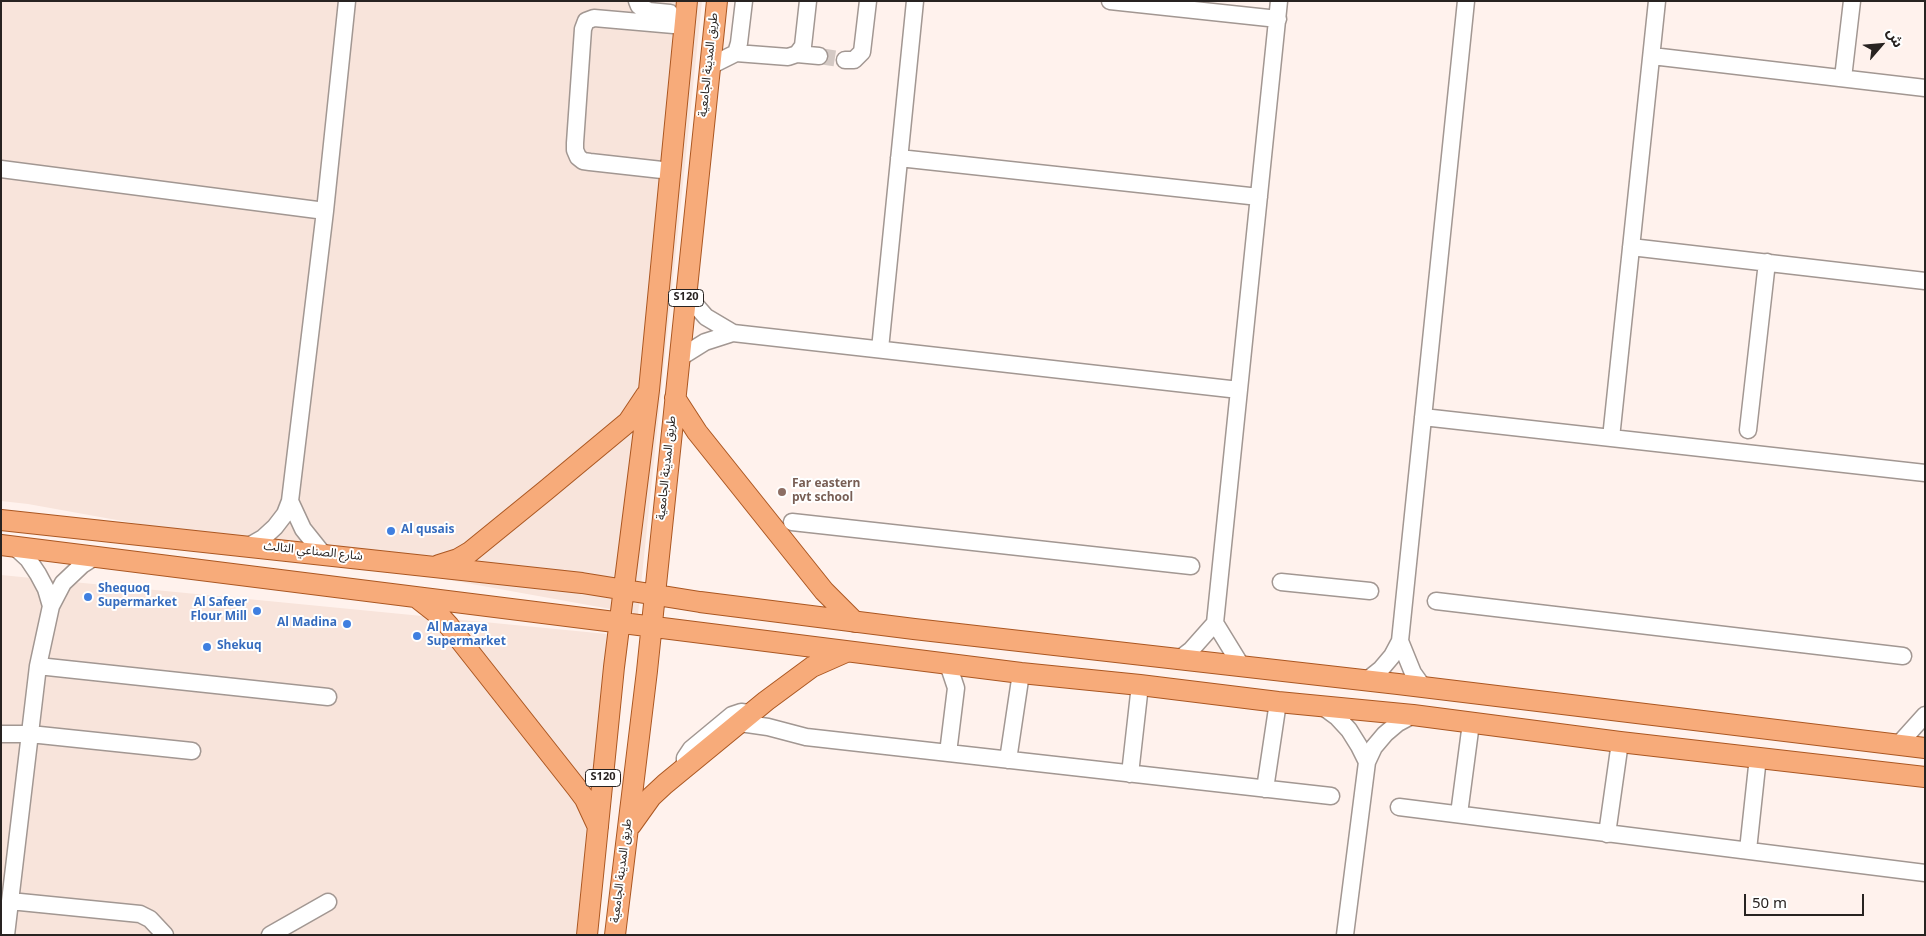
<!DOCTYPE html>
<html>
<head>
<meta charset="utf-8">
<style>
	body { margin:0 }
	#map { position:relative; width:1926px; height:936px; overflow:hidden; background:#fff2ed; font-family:Georgia,"Noto Sans Arabic",serif }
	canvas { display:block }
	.frame { position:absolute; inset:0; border:2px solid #282321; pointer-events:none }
	.north { position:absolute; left:1856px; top:20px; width:50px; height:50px; -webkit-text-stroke:4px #fff; paint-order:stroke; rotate:63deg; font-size:14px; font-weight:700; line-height:20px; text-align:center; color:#282321 }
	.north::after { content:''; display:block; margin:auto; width:18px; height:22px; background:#282321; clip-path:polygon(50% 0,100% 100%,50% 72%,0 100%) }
	.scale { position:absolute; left:1744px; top:894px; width:120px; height:22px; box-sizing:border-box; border:2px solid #282321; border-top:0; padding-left:6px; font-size:15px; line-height:18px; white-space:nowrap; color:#282321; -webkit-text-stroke:4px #fff; paint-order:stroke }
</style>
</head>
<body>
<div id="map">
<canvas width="1926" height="936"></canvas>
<div class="frame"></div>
<div class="north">ش</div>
<div class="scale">50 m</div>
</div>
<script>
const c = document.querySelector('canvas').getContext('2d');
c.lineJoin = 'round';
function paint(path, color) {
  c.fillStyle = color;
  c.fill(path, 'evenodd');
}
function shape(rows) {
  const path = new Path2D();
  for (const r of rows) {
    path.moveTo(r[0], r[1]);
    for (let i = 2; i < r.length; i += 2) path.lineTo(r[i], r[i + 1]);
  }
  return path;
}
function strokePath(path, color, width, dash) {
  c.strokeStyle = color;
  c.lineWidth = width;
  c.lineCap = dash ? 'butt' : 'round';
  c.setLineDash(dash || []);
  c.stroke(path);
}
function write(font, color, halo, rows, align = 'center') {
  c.font = font + ' Georgia,"Noto Sans Arabic",serif';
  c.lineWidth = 4;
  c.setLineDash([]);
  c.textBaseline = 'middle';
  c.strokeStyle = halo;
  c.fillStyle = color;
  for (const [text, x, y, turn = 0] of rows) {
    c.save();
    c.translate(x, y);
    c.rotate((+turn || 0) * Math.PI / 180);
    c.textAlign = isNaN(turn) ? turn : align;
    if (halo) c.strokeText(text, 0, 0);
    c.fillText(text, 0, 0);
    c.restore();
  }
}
const built = shape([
	[1,1,702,1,638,614,28,504,1,501],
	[1,575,607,634,576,935,1,935]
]);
const minorTunnel = shape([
	[819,56,845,60]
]);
const minor = shape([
	[637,1,639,6,649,11,670,13],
	[1110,1,1278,19],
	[736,53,788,57,797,54,803,46,808,1],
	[797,54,819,56],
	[1652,56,1925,88],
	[845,60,854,60,862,52,868,1],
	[710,66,736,53,739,43,744,1],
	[1843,78,1852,1],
	[899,158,1259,197],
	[1,169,325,211],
	[671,171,590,162,583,161,578,157,575,150,575,143,583,29,586,21,594,18,685,26],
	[1631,247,1925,281],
	[686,294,706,317,733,333,1239,390],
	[880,349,915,1],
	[681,357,705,342,733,333],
	[1423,417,1925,473],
	[1748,430,1767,262],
	[1611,438,1657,1],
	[290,501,303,529,323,554],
	[792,522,1191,566],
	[249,546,263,538,275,527,285,514,290,501,325,211,347,1],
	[15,547,28,559,38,574,46,589,51,606],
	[1281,582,1370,591],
	[1436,601,1903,656],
	[1215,623,1242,667],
	[1400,641,1413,673,1423,687],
	[1178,660,1191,650,1215,623,1279,1],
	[945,663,950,670,956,688,948,753],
	[38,666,328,697],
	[1366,681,1381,669,1392,656,1400,641,1466,1],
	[1322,706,1337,717,1349,730,1359,746,1367,762],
	[740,723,768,727,806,737,1331,796],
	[1,734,30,734,192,751],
	[1898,745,1925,715],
	[1008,760,1021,673],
	[685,768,685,758,691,749,732,715,741,712,749,713],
	[1130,774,1140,685],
	[1265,789,1278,702],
	[1399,807,1925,873],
	[1459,814,1471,723],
	[1607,834,1620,742],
	[1748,850,1758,757],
	[10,901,140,914,150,919,165,935],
	[6,935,38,666,51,606,63,583,82,565,93,558],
	[270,935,328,902],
	[1345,935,1367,762,1374,747,1385,734,1398,723,1413,715]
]);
const major = shape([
	[675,398,697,432,824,591,855,622],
	[1,520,582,583,700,602,914,629,1398,684,1925,748],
	[1,545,1021,673,1140,685,1278,702,1413,715,1620,742,1925,777],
	[439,565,458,559,470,552,545,491,628,422,646,395],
	[416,597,439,615,449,626,576,787,585,799,598,827],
	[631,825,651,797,665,784,766,701,812,667,846,652],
	[587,935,614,667,649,390,687,1],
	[615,935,647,671,717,1]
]);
const markers = [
	[782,492,5,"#8d6e63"],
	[391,531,5,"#3f7fe0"],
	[88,597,5,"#3f7fe0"],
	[257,611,5,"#3f7fe0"],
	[347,624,5,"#3f7fe0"],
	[417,636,5,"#3f7fe0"],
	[207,647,5,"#3f7fe0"]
];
const shields = [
	[686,298,35],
	[603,778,35]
];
const shieldNames = [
	["S120",686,298],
	["S120",603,778]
];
const streetNames = [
	["طريق المدينة الجامعية",710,65,-84],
	["طريق المدينة الجامعية",668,468,-84],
	["شارع الصناعي الثالث",313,553,6],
	["طريق المدينة الجامعية",623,871,-83]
];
const educationNames = [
	["Far eastern",792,485],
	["pvt school",792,499]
];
const shopNames = [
	["Al qusais",401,531],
	["Shequoq",98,590],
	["Supermarket",98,604],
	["Al Safeer",247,604,"right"],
	["Flour Mill",247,618,"right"],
	["Al Madina",337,624,"right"],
	["Al Mazaya",427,629],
	["Supermarket",427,643],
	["Shekuq",217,647]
];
paint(built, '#f8e4db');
strokePath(minorTunnel, '#d4c9c4', 16, [16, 8]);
strokePath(minor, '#a29792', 19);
strokePath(major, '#ab5722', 22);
strokePath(minor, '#fff', 16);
strokePath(major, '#f7ab7a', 20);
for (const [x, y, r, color] of markers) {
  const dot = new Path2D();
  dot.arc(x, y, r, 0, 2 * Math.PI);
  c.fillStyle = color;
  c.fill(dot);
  strokePath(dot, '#fff', 2);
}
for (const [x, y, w] of shields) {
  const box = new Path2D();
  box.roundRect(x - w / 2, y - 8.5, w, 17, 4);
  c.fillStyle = '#fff';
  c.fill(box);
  strokePath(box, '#282321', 1);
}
write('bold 11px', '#282321', null, shieldNames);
write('12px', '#282321', '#fff', streetNames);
write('bold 12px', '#785e54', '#fff', educationNames, 'left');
write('bold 12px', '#366cbe', '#fff', shopNames, 'left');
</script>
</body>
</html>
